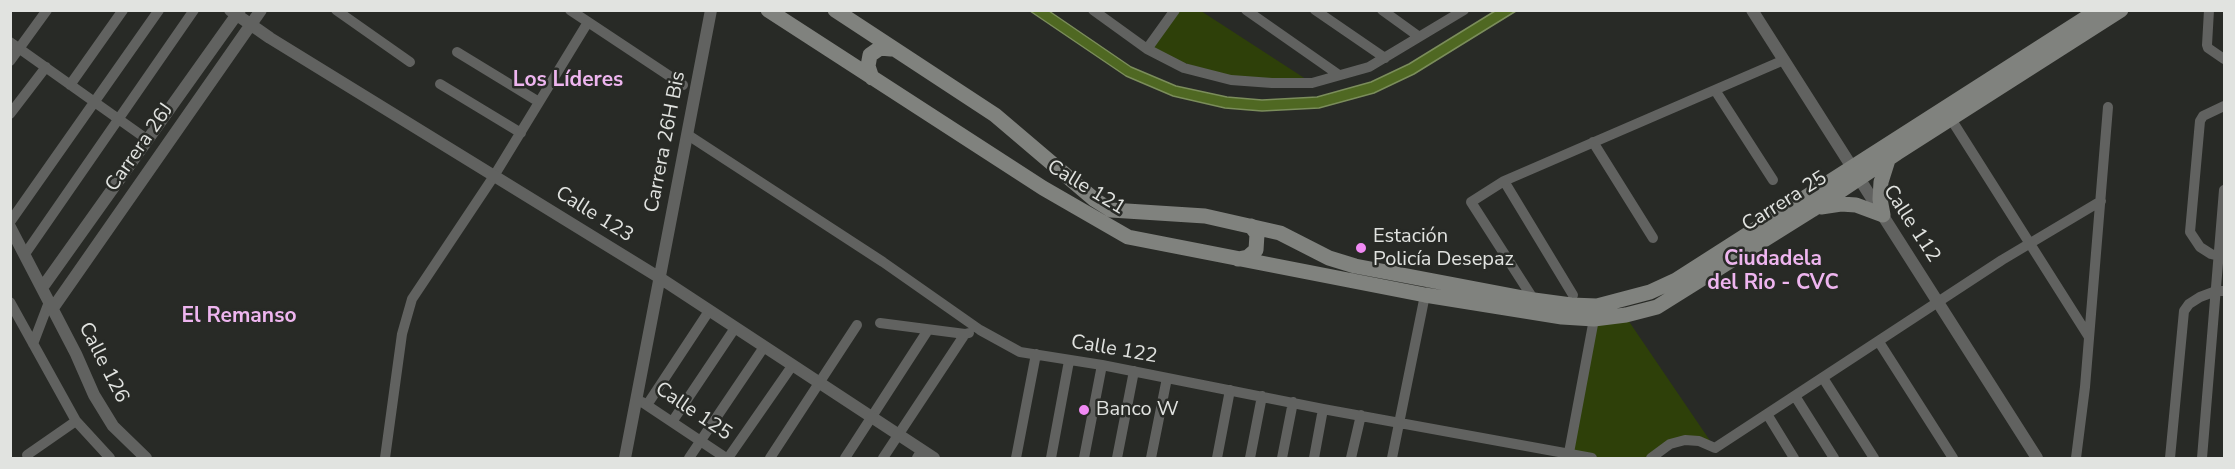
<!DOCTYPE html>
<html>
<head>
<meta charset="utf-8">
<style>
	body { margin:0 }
	#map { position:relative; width:2235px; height:469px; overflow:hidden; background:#282a26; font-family:"Nunito Sans",sans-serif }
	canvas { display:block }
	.frame { position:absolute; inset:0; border:12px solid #e1e3e0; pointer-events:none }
</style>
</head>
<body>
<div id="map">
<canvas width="2235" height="469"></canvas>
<div class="frame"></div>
</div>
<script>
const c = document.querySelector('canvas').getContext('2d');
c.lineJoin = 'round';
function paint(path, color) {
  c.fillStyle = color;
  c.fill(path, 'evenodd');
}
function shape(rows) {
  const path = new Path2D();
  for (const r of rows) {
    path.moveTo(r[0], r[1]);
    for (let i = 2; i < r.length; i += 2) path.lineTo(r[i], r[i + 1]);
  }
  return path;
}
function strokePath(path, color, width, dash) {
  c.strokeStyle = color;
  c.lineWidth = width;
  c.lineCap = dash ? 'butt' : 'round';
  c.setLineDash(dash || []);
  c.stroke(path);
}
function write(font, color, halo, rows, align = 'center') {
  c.font = font + ' "Nunito Sans",sans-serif';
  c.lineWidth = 5;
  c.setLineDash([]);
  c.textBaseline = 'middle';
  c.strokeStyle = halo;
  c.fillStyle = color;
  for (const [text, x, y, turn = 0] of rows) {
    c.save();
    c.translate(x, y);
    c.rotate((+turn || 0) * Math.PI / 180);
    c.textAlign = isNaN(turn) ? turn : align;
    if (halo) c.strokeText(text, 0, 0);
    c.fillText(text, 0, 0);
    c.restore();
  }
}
const green = shape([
	[1175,11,1201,11,1312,83,1231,80,1147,49],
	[1628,320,1715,448,1685,440,1651,458,1592,458,1569,454,1594,324]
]);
const water = shape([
	[1030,11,1049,11,1131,67,1176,86,1227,97,1262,100,1317,97,1371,82,1409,64,1495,11,1516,11,1414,74,1374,93,1319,108,1262,111,1225,108,1173,96,1126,76,1030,11]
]);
const minor = shape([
	[336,10,410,62],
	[570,10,683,85],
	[1093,10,1147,49,1184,68,1231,80,1272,83,1312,83,1369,67,1464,10],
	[1246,10,1339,75],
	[1315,10,1385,58],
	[1382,10,1418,36],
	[2209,10,2207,45,2208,48,2224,59],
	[10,42,148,140],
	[1147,49,1175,10],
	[457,52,539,102],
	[10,61,47,10],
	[440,84,521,133],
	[70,85,123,10],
	[1715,90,1773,180],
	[10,114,46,67],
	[1951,119,2089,337],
	[688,135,883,262,980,330,1020,352,1102,365,1323,409,1592,458],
	[1593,142,1653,238],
	[1504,181,1573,295],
	[10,222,159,10],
	[25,254,194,10],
	[2223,257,2211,254,2200,247,2190,232,2200,121,2203,116,2224,106],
	[1534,300,1471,202,1504,181,1784,60],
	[10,302,76,421,110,458],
	[880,323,965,334,969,333],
	[1879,342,1953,458],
	[33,344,49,302],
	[1823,378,1874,458],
	[1795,396,1834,458],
	[642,402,726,458],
	[647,405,709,311],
	[1767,414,1794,458],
	[672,422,735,328],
	[27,455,76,421],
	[385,458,402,334,412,299,494,176,588,22],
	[689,458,764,347],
	[728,458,792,366],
	[770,458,857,325],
	[845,458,928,330],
	[883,458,965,334],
	[917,458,922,450],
	[1016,458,1036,354],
	[1051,458,1069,361],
	[1084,458,1102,365],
	[1117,458,1134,371],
	[1151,458,1167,378],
	[1217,458,1230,390],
	[1250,458,1262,396],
	[1282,458,1293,402],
	[1314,458,1323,409],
	[1351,458,1361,415],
	[1392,458,1425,295],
	[1568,458,1594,319],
	[1651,458,1670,444,1685,440,1699,441,1715,448,2002,260,2101,201],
	[2076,458,2085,387,2108,107],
	[2170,458,2184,311,2189,304,2200,297,2216,291,2224,291],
	[2202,458,2224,190]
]);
const tertiary = shape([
	[230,10,270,38,660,278,934,458],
	[1752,10,2037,458],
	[10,227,76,354,94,395,113,426,146,458],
	[42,288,240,10],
	[53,308,261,10],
	[625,458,711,10]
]);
const secondary = shape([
	[768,10,1043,188,1128,237,1425,295,1562,317,1594,319,1626,315,1657,307,1812,210,1897,153,2121,10],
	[835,10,995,115,1095,200,1111,210,1205,216,1280,233,1329,258,1355,266,1534,300,1571,305,1597,306,1650,292,1676,280,2098,10],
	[872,78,868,66,870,55,880,48,891,49],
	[1821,207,1841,204,1856,205,1883,215],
	[1883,215,1880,199,1881,182,1888,160],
	[1238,259,1248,257,1256,250,1257,234,1251,226]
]);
const markers = [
	[1361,248,6,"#f18af4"],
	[1084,410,6,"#f18af4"]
];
const streetNames = [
	["Carrera 26H Bis",666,142,-79],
	["Carrera 26J",140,148,-55],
	["Calle 121",1086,188,31],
	["Carrera 25",1785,202,-32],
	["Calle 123",594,215,32],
	["Calle 112",1911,224,57],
	["Calle 122",1114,350,10],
	["Calle 126",103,363,63],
	["Calle 125",693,412,34]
];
const poiNames = [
	["Estación",1373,237],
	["Policía Desepaz",1373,260],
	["Banco W",1096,410]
];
const neighbourhoodNames = [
	["Los Líderes",568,81],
	["Ciudadela",1773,260],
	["del Rio - CVC",1773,284],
	["El Remanso",239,317]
];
paint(green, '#2e4009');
paint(water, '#4f6822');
strokePath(water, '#7b8d5b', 1.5);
strokePath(minor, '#616260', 10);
strokePath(tertiary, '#616260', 12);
strokePath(secondary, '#80827e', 15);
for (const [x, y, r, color] of markers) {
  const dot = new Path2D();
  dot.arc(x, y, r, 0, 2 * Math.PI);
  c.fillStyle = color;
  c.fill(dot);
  strokePath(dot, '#282a26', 2);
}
write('20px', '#e1e3e0', '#282a26', streetNames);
write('20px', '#e1e3e0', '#282a26', poiNames, 'left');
write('bold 21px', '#eeb5ef', '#282a26', neighbourhoodNames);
</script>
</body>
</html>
